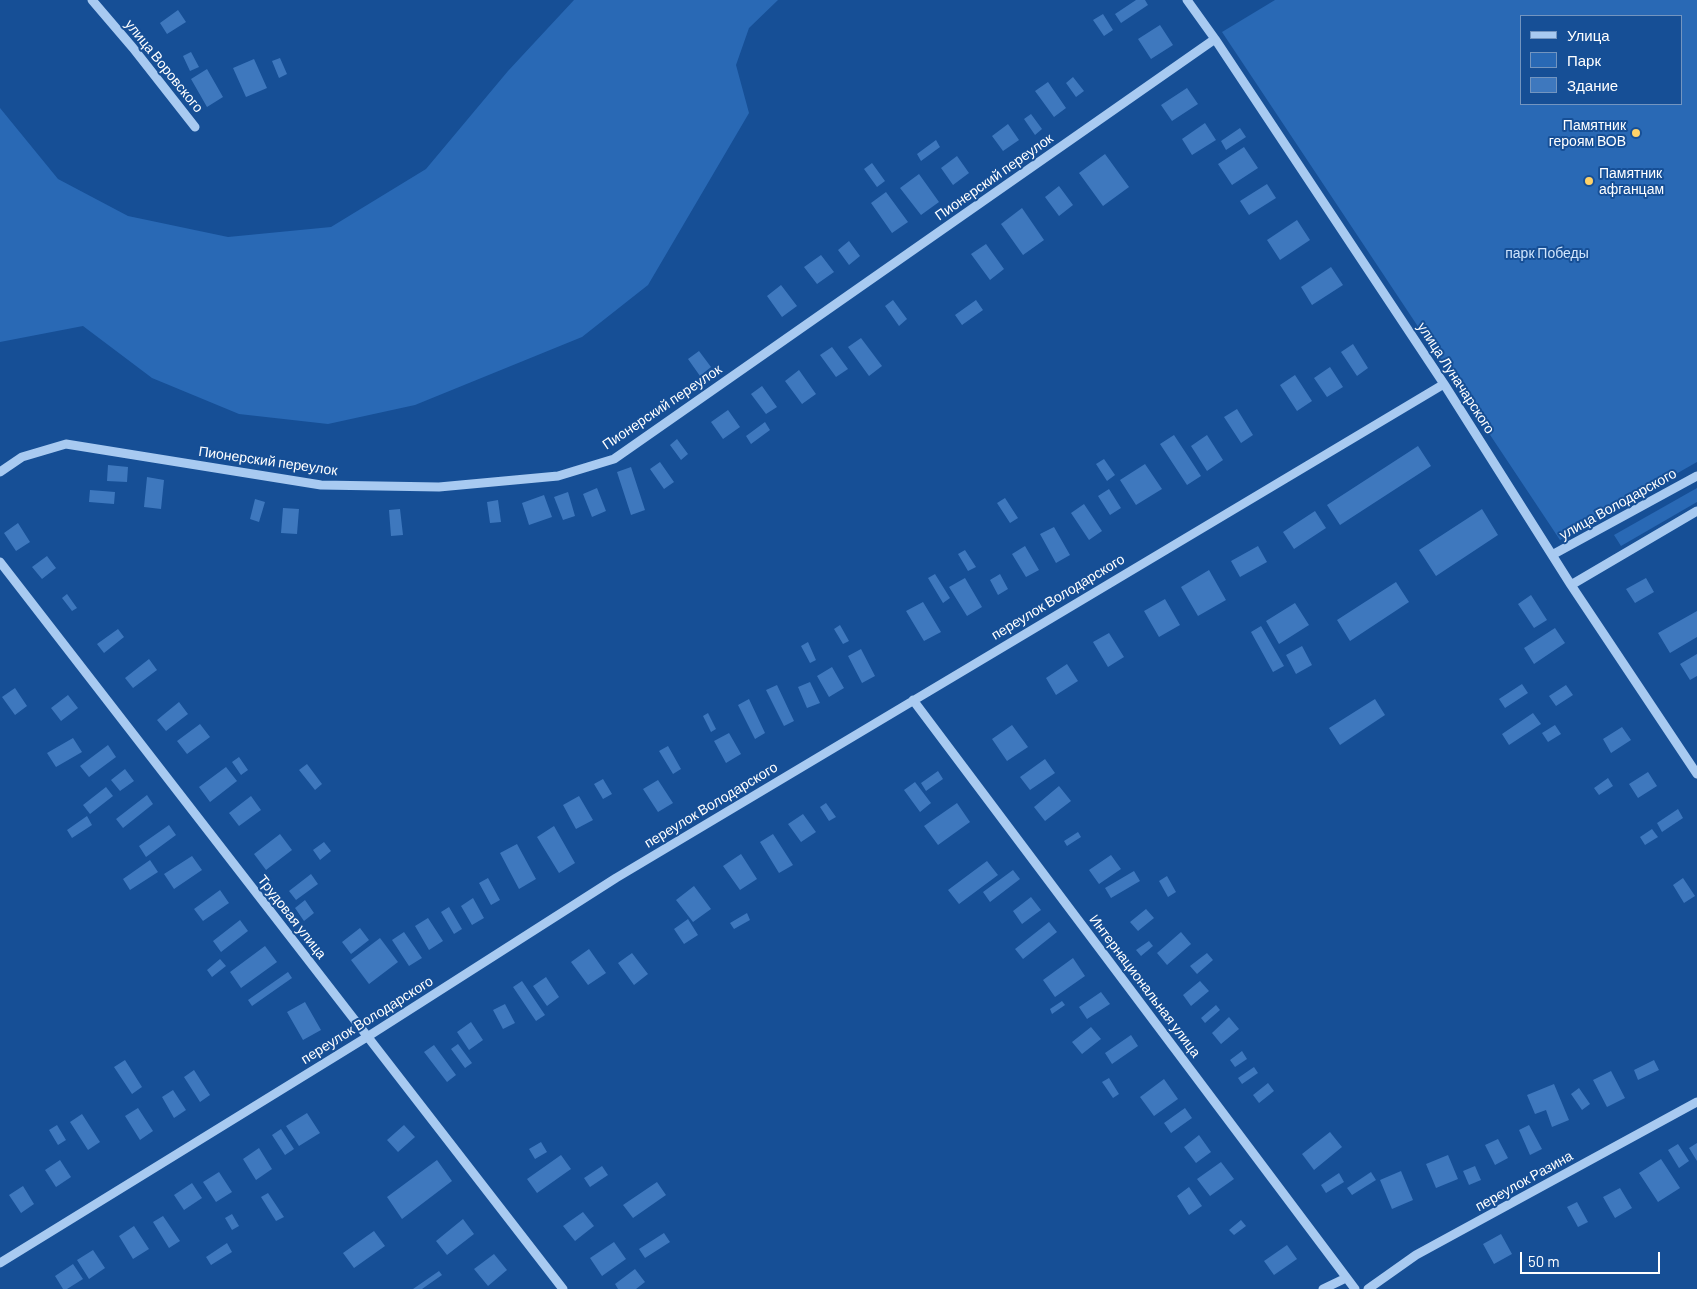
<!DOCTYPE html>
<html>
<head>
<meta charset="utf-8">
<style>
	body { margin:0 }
	#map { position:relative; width:1697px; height:1289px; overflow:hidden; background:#164f96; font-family:Barlow,sans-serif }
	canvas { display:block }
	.legend { position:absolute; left:1520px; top:15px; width:162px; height:90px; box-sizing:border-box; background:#164f96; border:1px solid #7395c0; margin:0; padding:6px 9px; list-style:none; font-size:15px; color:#fff }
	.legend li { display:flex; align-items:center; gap:10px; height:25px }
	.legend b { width:25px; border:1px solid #7395c0 }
	.scale { position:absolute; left:1520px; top:1252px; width:140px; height:22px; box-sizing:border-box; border:2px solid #fff; border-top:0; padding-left:6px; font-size:15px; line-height:18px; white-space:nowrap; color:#fff; -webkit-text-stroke:4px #164f96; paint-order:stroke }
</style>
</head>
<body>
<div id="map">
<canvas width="1697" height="1289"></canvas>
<ul class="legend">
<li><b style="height:6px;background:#a8caf1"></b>Улица</li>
<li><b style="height:14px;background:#2969b5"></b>Парк</li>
<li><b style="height:14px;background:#3e78be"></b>Здание</li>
</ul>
<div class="scale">50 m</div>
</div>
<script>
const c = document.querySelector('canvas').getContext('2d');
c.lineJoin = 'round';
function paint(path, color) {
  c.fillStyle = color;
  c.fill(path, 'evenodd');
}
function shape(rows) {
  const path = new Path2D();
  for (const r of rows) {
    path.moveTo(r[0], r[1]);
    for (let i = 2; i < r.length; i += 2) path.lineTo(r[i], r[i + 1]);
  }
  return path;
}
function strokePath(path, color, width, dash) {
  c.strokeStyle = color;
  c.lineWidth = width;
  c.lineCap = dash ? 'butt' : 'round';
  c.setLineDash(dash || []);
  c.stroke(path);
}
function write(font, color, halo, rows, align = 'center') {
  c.font = font + ' Barlow,sans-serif';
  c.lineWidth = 4;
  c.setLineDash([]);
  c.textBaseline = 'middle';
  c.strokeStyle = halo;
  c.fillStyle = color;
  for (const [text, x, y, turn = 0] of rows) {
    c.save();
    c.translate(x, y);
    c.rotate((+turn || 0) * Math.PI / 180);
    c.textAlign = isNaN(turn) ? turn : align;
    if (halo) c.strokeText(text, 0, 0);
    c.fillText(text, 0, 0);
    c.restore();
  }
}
const green = shape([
	[574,0,778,0,749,28,736,65,749,113,648,285,582,337,415,405,328,424,239,414,152,378,83,326,0,342,0,108,58,179,128,216,228,237,331,227,426,169,508,71],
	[1275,0,1697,0,1697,462,1560,540,1222,32],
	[1521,16,1681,16,1681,104,1521,104],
	[1697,488,1697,502,1621,546,1614,535]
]);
const building = shape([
	[1136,0,1145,0,1148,5,1121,23,1115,14],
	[178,10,186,22,167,34,160,23],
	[1103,14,1113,30,1104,36,1093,20],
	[1160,25,1173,45,1151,59,1138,39],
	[191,52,199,67,190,71,183,56],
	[280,58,287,74,279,78,272,61],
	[254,59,267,88,246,97,233,68],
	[207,69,223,97,207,107,191,79],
	[1073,77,1084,91,1076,97,1066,83],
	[1048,82,1066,108,1054,117,1035,91],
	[1187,88,1198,104,1172,121,1161,105],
	[1031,114,1042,129,1035,135,1024,119],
	[1205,123,1216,140,1192,155,1182,139],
	[1008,124,1019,140,1003,151,992,136],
	[1240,128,1246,137,1226,150,1221,141],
	[936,140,940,147,921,161,917,154],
	[1244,147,1258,168,1232,185,1218,164],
	[1105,154,1129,187,1103,206,1079,173],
	[957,156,969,173,953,185,941,168],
	[872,163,885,181,877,187,864,169],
	[919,174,939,202,921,215,900,188],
	[1267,184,1276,198,1249,215,1240,201],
	[1059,186,1073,205,1059,216,1045,197],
	[886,192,908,222,892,233,871,203],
	[1022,208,1044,240,1023,255,1001,224],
	[1297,220,1310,240,1280,260,1267,240],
	[849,241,860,256,849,265,838,250],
	[986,244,1004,269,990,280,971,254],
	[821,255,834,272,817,284,804,267],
	[1331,267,1343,285,1312,305,1301,287],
	[781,285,797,306,782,317,767,296],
	[893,300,907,319,899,326,885,306],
	[976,300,983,310,962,325,955,315],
	[861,338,882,366,869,376,848,347],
	[1353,344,1368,368,1357,376,1341,352],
	[832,347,848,369,836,377,820,355],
	[699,351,711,367,700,376,688,359],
	[1330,367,1343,387,1327,397,1314,378],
	[799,370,816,394,802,404,785,381],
	[1295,375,1312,401,1297,411,1280,385],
	[762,386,777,407,766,414,751,394],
	[1237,409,1253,435,1241,443,1224,417],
	[728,410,740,427,723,439,711,422],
	[765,422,770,430,751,444,746,436],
	[1174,435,1201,476,1187,485,1160,444],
	[1207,435,1223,460,1207,471,1191,446],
	[677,439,688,454,681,460,670,445],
	[1418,446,1431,466,1340,525,1327,505],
	[1104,459,1115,475,1107,481,1096,464],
	[660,462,674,482,664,489,650,469],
	[1145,464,1162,489,1136,505,1120,480],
	[108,465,128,467,127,482,107,481],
	[631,467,645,510,631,515,617,472],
	[147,477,164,480,161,509,144,507],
	[597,488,606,511,592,517,583,494],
	[1109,489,1121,508,1110,515,1098,496],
	[90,490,115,492,114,504,89,502],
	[568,492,575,516,563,520,554,497],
	[544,495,552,517,529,525,522,503],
	[1005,498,1018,518,1010,523,997,503],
	[255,499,265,502,259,522,250,519],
	[498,500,501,522,490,523,487,502],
	[1084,504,1102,531,1089,540,1071,513],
	[283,508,299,509,297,534,281,533],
	[400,509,403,535,391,536,389,510],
	[1482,509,1498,535,1436,576,1419,550],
	[1315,511,1326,528,1294,549,1283,532],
	[18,523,30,542,16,551,4,533],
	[1054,527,1070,555,1056,563,1040,534],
	[1025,546,1039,570,1026,577,1012,554],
	[1258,546,1267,562,1240,577,1231,561],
	[965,550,976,567,968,571,958,554],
	[47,556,56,568,42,579,32,567],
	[1209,570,1226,600,1198,616,1181,587],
	[935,574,950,598,943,603,928,578],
	[1000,574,1008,589,998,595,990,580],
	[965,578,982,607,967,616,949,587],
	[1646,578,1654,592,1635,603,1626,589],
	[1396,582,1409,602,1350,641,1337,620],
	[67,594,77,608,72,611,62,598],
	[1531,595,1547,620,1534,628,1518,604],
	[1165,599,1180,625,1159,637,1144,611],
	[923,602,941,632,924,641,906,611],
	[1295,603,1309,625,1279,644,1266,621],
	[1697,611,1697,637,1670,653,1658,633],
	[840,625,849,641,843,644,834,629],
	[1261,626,1284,666,1273,672,1251,632],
	[1555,628,1565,643,1534,664,1524,648],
	[118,629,124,637,104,653,97,644],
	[1109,633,1124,657,1108,667,1093,642],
	[808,642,816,660,810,663,801,646],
	[1302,646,1312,665,1296,674,1286,655],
	[861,649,875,676,862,683,848,656],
	[1697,654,1697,676,1690,680,1680,664],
	[149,659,157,670,133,688,125,678],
	[1067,664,1078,681,1056,695,1046,678],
	[832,667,844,688,829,697,817,676],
	[810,682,820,703,807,708,798,687],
	[1522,684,1528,693,1505,708,1499,699],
	[777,685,794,721,784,726,766,690],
	[1566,685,1573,695,1556,706,1549,696],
	[15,688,27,706,15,715,2,697],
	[68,695,78,708,61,721,51,708],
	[749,699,765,733,755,739,738,705],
	[1375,699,1385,715,1340,745,1329,728],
	[179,702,188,714,166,731,157,720],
	[708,713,716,729,711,732,703,716],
	[1533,713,1541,724,1509,745,1502,734],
	[200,724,210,737,187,754,177,741],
	[1012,725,1028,747,1007,761,992,739],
	[1555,725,1561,734,1548,742,1542,733],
	[1622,727,1631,740,1611,753,1603,739],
	[729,733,741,754,726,763,714,741],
	[73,738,82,752,56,767,47,753],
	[108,745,116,757,89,777,80,766],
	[668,746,681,769,673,774,659,751],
	[239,757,248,770,241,775,232,762],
	[1045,759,1055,773,1030,790,1020,777],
	[307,764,322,784,315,790,299,770],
	[226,767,237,781,210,802,199,787],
	[125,769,134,781,120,791,111,780],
	[938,771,943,779,926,791,921,783],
	[1648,772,1657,786,1638,798,1629,784],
	[1608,778,1613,786,1599,795,1594,788],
	[603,779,612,794,603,799,594,784],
	[658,780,673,803,658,812,643,789],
	[915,782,931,803,920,812,904,790],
	[1059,786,1071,801,1045,821,1034,807],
	[106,787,113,796,90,814,83,805],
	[147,795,153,804,123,828,116,819],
	[251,796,261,810,239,826,229,813],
	[579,796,593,820,576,829,563,805],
	[826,803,836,817,829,821,820,807],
	[957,803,970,822,938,845,924,826],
	[1678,809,1683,818,1662,832,1657,823],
	[803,814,816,832,801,842,788,824],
	[87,816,92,825,72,838,67,830],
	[169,825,176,835,146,857,139,846],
	[554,826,575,863,559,873,537,837],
	[1652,829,1658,837,1645,845,1640,837],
	[1078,832,1081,837,1067,846,1064,841],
	[280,834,292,850,266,870,254,854],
	[773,834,793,865,779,873,760,842],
	[324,842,331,851,320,860,313,850],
	[517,844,536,879,519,889,500,853],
	[741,854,757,879,740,890,723,866],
	[1111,855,1121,869,1099,884,1089,870],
	[192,856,202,870,174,889,164,874],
	[150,860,158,872,130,890,123,879],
	[987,861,998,875,959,904,948,890],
	[1013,870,1020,879,990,902,983,892],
	[1134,871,1140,881,1111,898,1105,888],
	[311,874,318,884,296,900,289,891],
	[1167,876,1176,892,1168,897,1159,881],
	[488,878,500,900,491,905,479,883],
	[1683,878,1695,896,1684,903,1673,885],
	[694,886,711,909,693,922,676,900],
	[220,890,229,903,203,921,194,909],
	[1031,897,1041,910,1022,924,1013,911],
	[473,898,484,918,472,925,461,906],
	[305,900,314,913,304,921,295,908],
	[449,907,462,929,454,934,441,912],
	[1146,909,1154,918,1138,931,1130,922],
	[747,913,750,920,734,929,730,923],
	[428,918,443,941,429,950,415,926],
	[688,919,698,935,684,944,674,929],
	[240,920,248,931,221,952,213,941],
	[1049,922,1057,932,1023,959,1015,949],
	[360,928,369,940,351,954,342,942],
	[404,932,422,958,409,966,392,940],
	[1181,932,1191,944,1167,965,1157,953],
	[380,938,398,962,369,984,351,960],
	[1149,941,1153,946,1141,956,1136,950],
	[265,946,277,962,241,988,230,972],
	[589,949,606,973,588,985,571,962],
	[632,953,648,974,634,985,618,963],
	[1207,953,1213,960,1197,974,1190,966],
	[1073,958,1085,976,1055,997,1043,980],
	[220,959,226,966,212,977,207,970],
	[288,972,292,978,252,1006,248,1000],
	[546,977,559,997,547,1006,533,986],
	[522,981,545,1015,536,1021,513,987],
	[1200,981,1209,991,1191,1006,1183,995],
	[1101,992,1110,1004,1087,1019,1079,1007],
	[1062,1001,1065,1005,1052,1014,1050,1009],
	[305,1002,321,1030,303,1040,287,1012],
	[505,1004,515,1023,503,1029,493,1010],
	[1216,1005,1220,1010,1205,1023,1201,1018],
	[1229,1017,1239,1029,1221,1044,1212,1033],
	[471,1022,483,1040,469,1050,457,1032],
	[1091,1027,1101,1039,1082,1054,1072,1042],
	[1131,1035,1138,1046,1112,1064,1105,1053],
	[458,1044,472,1063,465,1068,451,1049],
	[434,1045,456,1075,447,1082,424,1052],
	[1242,1051,1247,1059,1235,1067,1230,1060],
	[125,1060,142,1087,132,1094,114,1067],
	[1654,1060,1659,1070,1638,1080,1634,1070],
	[1254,1067,1258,1073,1242,1084,1238,1078],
	[194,1070,210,1095,200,1102,184,1077],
	[1611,1071,1625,1098,1607,1107,1593,1080],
	[1109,1078,1119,1094,1113,1098,1102,1082],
	[1164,1079,1178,1099,1154,1116,1140,1097],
	[1268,1083,1274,1091,1259,1103,1253,1095],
	[1554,1084,1569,1120,1552,1127,1546,1110,1535,1114,1527,1095],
	[1579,1088,1590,1104,1582,1110,1571,1094],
	[173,1090,186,1110,174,1118,162,1097],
	[138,1108,153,1131,140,1140,125,1116],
	[1185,1108,1192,1118,1171,1133,1164,1123],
	[307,1113,320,1133,299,1146,286,1126],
	[82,1114,100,1142,88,1150,70,1122],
	[57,1125,66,1140,58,1145,49,1130],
	[404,1125,415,1137,398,1152,387,1140],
	[1529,1125,1542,1149,1530,1155,1519,1130],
	[281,1129,294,1149,285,1155,272,1135],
	[1330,1132,1342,1147,1314,1170,1302,1154],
	[1199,1135,1211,1152,1196,1163,1184,1147],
	[1498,1139,1508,1158,1495,1165,1485,1145],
	[541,1142,547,1152,535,1159,529,1149],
	[1697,1143,1697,1161,1689,1148],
	[1678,1144,1689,1161,1679,1168,1668,1150],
	[259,1148,272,1169,256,1180,243,1159],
	[561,1155,571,1169,537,1193,527,1179],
	[1448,1155,1458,1179,1436,1188,1426,1164],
	[1661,1159,1680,1188,1658,1202,1639,1173],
	[60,1160,71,1177,56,1187,45,1170],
	[437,1160,452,1181,402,1219,387,1197],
	[1221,1162,1234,1179,1210,1196,1197,1179],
	[602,1166,608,1175,590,1187,584,1178],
	[1475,1166,1481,1180,1469,1185,1463,1171],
	[1401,1171,1413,1200,1392,1209,1380,1180],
	[219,1172,232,1192,216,1202,203,1182],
	[1371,1172,1376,1180,1352,1195,1347,1188],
	[1339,1173,1344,1182,1326,1193,1321,1185],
	[657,1182,666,1195,633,1218,623,1205],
	[192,1183,202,1198,184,1210,174,1195],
	[23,1186,34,1204,21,1213,9,1195],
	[1189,1187,1202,1206,1189,1215,1177,1196],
	[1620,1188,1632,1208,1615,1218,1603,1197],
	[268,1193,284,1217,276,1221,261,1197],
	[1577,1202,1588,1222,1578,1227,1567,1207],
	[583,1212,594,1226,575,1241,563,1226],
	[232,1214,239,1226,232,1230,225,1218],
	[163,1216,180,1241,169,1248,153,1222],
	[463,1219,474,1234,447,1255,436,1241],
	[1241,1220,1246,1226,1234,1235,1229,1230],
	[134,1226,149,1249,133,1259,119,1236],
	[374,1231,385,1246,354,1268,343,1253],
	[664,1233,670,1242,645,1258,639,1249],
	[1501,1234,1512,1254,1494,1264,1483,1244],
	[614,1242,626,1259,602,1276,590,1258],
	[227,1243,232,1252,211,1265,206,1257],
	[1287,1245,1297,1259,1274,1275,1264,1261],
	[93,1250,105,1268,89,1279,77,1260],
	[494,1254,507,1270,488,1286,474,1269],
	[73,1264,83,1279,67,1289,63,1289,55,1276],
	[635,1269,645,1282,636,1289,618,1289,615,1284],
	[439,1271,442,1275,422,1289,413,1289]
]);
const minor = shape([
	[92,0,133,48,195,127],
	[1187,0,1215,39,1444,384,1571,585,1697,774],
	[0,472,22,457,66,444,321,485,439,487,558,476,614,459,1215,39],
	[1552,555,1697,476],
	[0,562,563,1289],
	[1571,585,1697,511],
	[913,700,1355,1289],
	[0,1263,367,1037,616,878,1444,384],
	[1323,1289,1346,1278],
	[1368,1289,1416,1255,1697,1102]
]);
const markers = [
	[1636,133,5,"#ffd268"],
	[1589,181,5,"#ffd268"]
];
const streetNames = [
	["улица Воровского",164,66,51],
	["Пионерский переулок",994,177,-35],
	["улица Луначарского",1456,378,57],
	["Пионерский переулок",662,407,-34],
	["Пионерский переулок",268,461,8],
	["улица Володарского",1618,504,-29],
	["переулок Володарского",1058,597,-31],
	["переулок Володарского",711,805,-31],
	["Трудовая улица",292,917,52],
	["Интернациональная улица",1145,986,53],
	["переулок Володарского",367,1020,-32],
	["переулок Разина",1524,1181,-29]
];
const poiNames = [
	["Памятник",1626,125],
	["героям ВОВ",1626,141],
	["Памятник",1599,173,"left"],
	["афганцам",1599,189,"left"]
];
const parkNames = [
	["парк Победы",1547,253]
];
paint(green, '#2969b5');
paint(building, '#3e78be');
strokePath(minor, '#a8caf1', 9);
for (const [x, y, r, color] of markers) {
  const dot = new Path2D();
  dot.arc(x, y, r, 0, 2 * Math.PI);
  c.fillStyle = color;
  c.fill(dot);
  strokePath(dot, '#164f96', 2);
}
write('14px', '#fff', '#164f96', streetNames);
write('14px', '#fff', '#164f96', poiNames, 'right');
write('14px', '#cfe4fc', '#164f96', parkNames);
</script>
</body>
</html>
